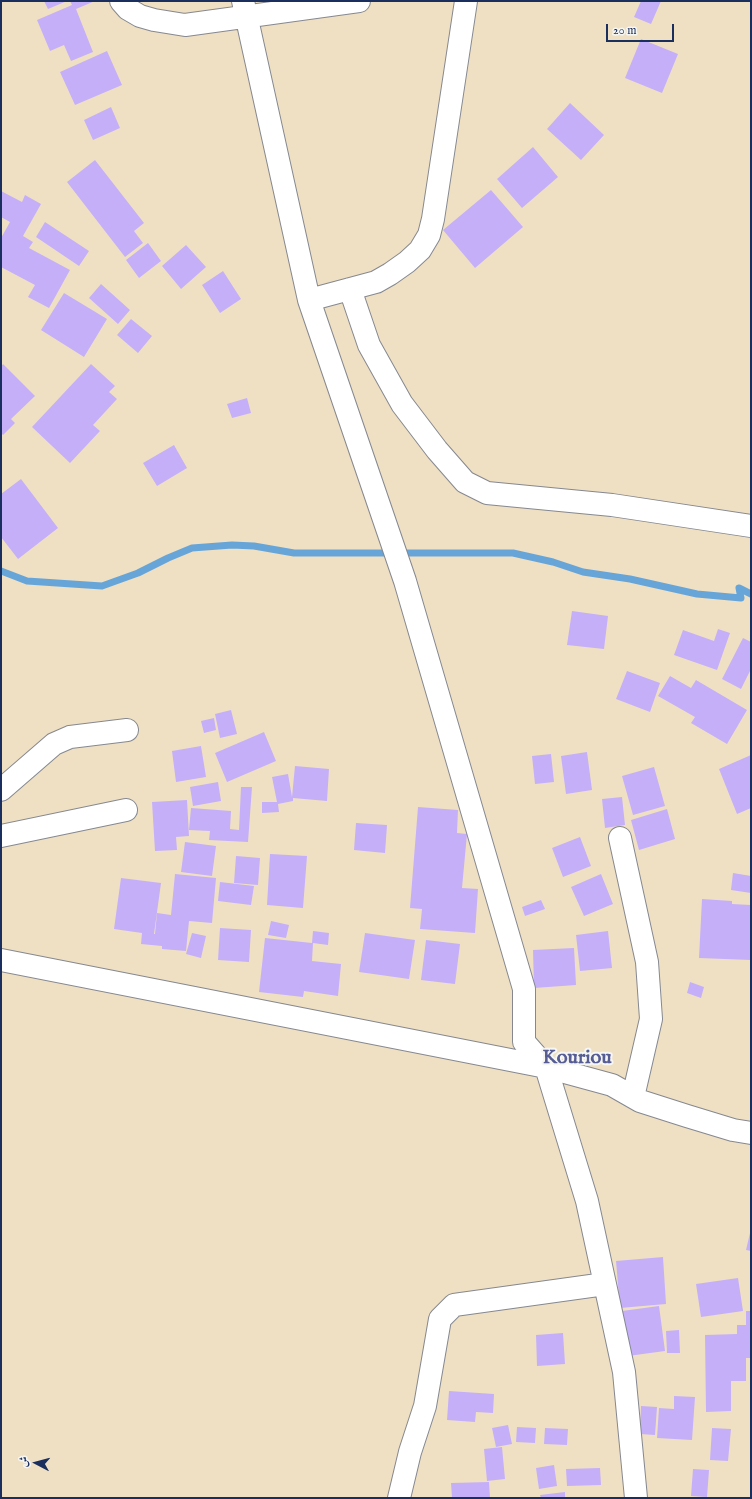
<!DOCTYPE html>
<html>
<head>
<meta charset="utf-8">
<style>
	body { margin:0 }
	#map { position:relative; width:752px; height:1499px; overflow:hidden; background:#efe0c3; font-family:"IM FELL English",Amiri,serif }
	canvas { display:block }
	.frame { position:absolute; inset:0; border:2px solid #1b2f5e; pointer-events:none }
	.north { position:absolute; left:16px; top:1443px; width:40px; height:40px; -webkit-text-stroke:3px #f6f6f2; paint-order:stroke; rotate:276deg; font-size:11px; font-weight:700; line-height:16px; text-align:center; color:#1b2f5e }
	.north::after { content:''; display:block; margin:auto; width:14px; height:18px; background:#1b2f5e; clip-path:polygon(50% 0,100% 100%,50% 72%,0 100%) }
	.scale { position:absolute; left:606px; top:24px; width:68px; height:18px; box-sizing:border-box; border:2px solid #1b2f5e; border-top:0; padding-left:5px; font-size:12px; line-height:14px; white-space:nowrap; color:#1b2f5e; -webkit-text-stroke:3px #f6f6f2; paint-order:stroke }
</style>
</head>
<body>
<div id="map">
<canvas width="752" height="1499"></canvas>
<div class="frame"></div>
<div class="north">ش</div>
<div class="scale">20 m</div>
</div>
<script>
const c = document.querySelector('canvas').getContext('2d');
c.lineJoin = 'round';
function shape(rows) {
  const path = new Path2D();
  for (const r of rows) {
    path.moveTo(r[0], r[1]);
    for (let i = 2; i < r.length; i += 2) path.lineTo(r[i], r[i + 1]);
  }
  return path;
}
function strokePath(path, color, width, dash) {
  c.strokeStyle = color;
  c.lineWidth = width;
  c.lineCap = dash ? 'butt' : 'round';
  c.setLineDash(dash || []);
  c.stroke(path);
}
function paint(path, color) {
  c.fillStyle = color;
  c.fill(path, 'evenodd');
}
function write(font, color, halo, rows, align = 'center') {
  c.font = font + ' "IM FELL English",serif';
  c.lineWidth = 4;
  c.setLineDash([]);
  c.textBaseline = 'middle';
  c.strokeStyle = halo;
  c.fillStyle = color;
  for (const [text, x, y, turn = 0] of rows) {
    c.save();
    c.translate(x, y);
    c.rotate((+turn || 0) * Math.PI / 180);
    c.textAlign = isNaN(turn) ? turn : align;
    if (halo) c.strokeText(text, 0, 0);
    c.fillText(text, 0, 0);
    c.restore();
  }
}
const stream = shape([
	[1,571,27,581,102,586,138,573,168,558,192,548,232,545,254,546,294,553,513,553,553,562,583,572,630,579,697,594,741,598,739,588,751,594]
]);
const building = shape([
	[44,1,67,1,48,9],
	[70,1,95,1,76,9,93,52,71,61,64,45,50,51,37,20,72,5],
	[641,1,661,1,651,24,634,17],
	[641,39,678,54,662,93,625,78],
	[107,51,122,85,75,105,60,72],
	[570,103,604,135,581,160,547,129],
	[111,107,120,128,93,140,84,120],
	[533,147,558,177,522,208,497,179],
	[95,160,144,223,134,231,143,243,125,257,67,182],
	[491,190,523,227,475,268,443,230],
	[1,191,22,202,25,195,41,204,23,236,33,242,29,248,70,270,49,308,28,297,35,285,1,267,1,238,10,222,1,217],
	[45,222,89,251,79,266,36,237],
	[148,243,161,261,139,278,126,260],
	[186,245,206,267,181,289,162,266],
	[223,271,241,299,220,313,202,285],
	[101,284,130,310,118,324,89,298],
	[64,293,107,319,84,357,41,330],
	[131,319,152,336,138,353,117,335],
	[3,364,35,396,11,419,15,423,3,435,1,433,1,367],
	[91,364,115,386,109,392,117,399,93,425,100,431,70,463,32,427],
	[247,398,251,413,232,418,227,404],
	[174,445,187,468,157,486,143,463],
	[21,479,58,528,18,559,1,537,1,494],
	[572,611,608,616,604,649,567,645],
	[718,629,730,633,717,670,674,655,683,630,714,641],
	[743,638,751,642,751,669,741,689,722,679],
	[627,671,660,683,650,712,616,699],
	[670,676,691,688,696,680,747,710,727,744,691,723,695,717,658,696],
	[231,710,237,734,220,738,215,714],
	[214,718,216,730,204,733,201,721],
	[264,732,276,761,227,782,215,753],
	[201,746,206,777,176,782,172,751],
	[587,752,592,790,566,794,561,756],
	[551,754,554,782,535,784,532,756],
	[751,755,751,808,737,814,719,769],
	[295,766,329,769,327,801,293,798,293,801,278,804,279,812,262,813,262,802,277,802,272,777,288,774,292,797],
	[654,767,665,806,633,815,622,776],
	[218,782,221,801,193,806,190,787],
	[241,787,252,787,248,842,209,840,210,831,189,830,191,808,231,811,230,829,239,830],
	[622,797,625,825,605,828,602,799],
	[187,800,189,836,176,837,177,850,155,851,152,802],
	[418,807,458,810,457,833,467,834,462,888,478,889,475,933,420,929,422,909,410,908],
	[667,809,675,839,639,850,631,820],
	[356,823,387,825,385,853,354,850],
	[580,837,591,866,563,877,552,848],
	[185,842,216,846,212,876,181,872],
	[270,854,307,856,303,908,267,905],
	[236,856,260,858,258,885,234,883],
	[733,873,751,876,751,893,731,890],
	[175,874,216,878,212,923,189,921,186,951,162,949,162,946,141,944,142,933,114,929,121,878,161,883,154,934,155,934,157,913,171,915],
	[601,874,613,904,584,916,571,887],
	[220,882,254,886,251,905,218,901],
	[702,899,732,901,732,904,751,905,751,960,699,958],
	[541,900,545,909,525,916,522,907],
	[271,921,289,925,286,938,268,935],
	[220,928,251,930,249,962,218,960],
	[313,931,329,933,328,945,313,943,312,961,341,964,338,996,304,991,303,997,259,992,265,938,312,943],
	[608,931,612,968,580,971,576,935],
	[192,933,206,936,201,958,186,954],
	[365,933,415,940,409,979,359,972],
	[426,940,460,944,455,984,421,980],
	[574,948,576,985,534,988,533,950],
	[690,982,704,987,701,998,687,993],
	[750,1233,751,1233,751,1251,746,1250],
	[663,1257,666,1304,620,1308,616,1261],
	[738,1278,743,1311,701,1317,696,1284],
	[659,1306,665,1351,628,1356,622,1311],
	[746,1311,751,1311,751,1358,746,1358,746,1381,731,1381,731,1411,706,1412,705,1335,737,1334,737,1325,746,1325],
	[679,1330,680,1353,667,1353,666,1331],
	[563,1333,565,1364,537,1366,536,1335],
	[449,1391,494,1394,493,1413,476,1412,475,1422,447,1420],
	[674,1396,695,1397,692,1440,657,1438,659,1408,674,1409],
	[641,1406,657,1407,655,1435,640,1434],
	[508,1425,512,1444,496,1447,492,1428],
	[517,1427,536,1428,535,1443,516,1442],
	[545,1428,568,1429,567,1445,544,1444],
	[712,1428,731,1429,728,1461,710,1460],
	[502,1447,505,1479,487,1481,484,1449],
	[554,1465,557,1486,539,1489,536,1468],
	[600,1468,601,1485,567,1486,566,1469],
	[693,1469,709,1470,707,1497,691,1496],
	[489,1482,490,1498,452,1498,451,1483],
	[565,1492,565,1498,541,1498,540,1495]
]);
const minor = shape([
	[121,1,128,9,140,16,154,20,185,25,359,1],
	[243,1,309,300,405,581,524,989,524,1042,546,1067,587,1201,624,1372,636,1498],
	[350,289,369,345,402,404,437,450,465,482,487,493,612,505,751,526],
	[309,300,376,282,390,274,407,262,420,250,429,235,433,219,466,1],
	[1,790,54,744,70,737,127,730],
	[1,836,126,810],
	[620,838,647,962,651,1019,633,1097],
	[1,960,546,1067,612,1085,640,1101,687,1116,733,1130,751,1133],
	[399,1498,410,1452,425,1406,440,1319,454,1305,605,1284]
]);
const districtNames = [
	["Kouriou",577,1059]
];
strokePath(stream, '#67a5d9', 7);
paint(building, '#c5aff9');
strokePath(minor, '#858890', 24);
strokePath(minor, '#fff', 22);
write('bold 20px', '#565c94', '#f6f6f2', districtNames);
</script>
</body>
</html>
